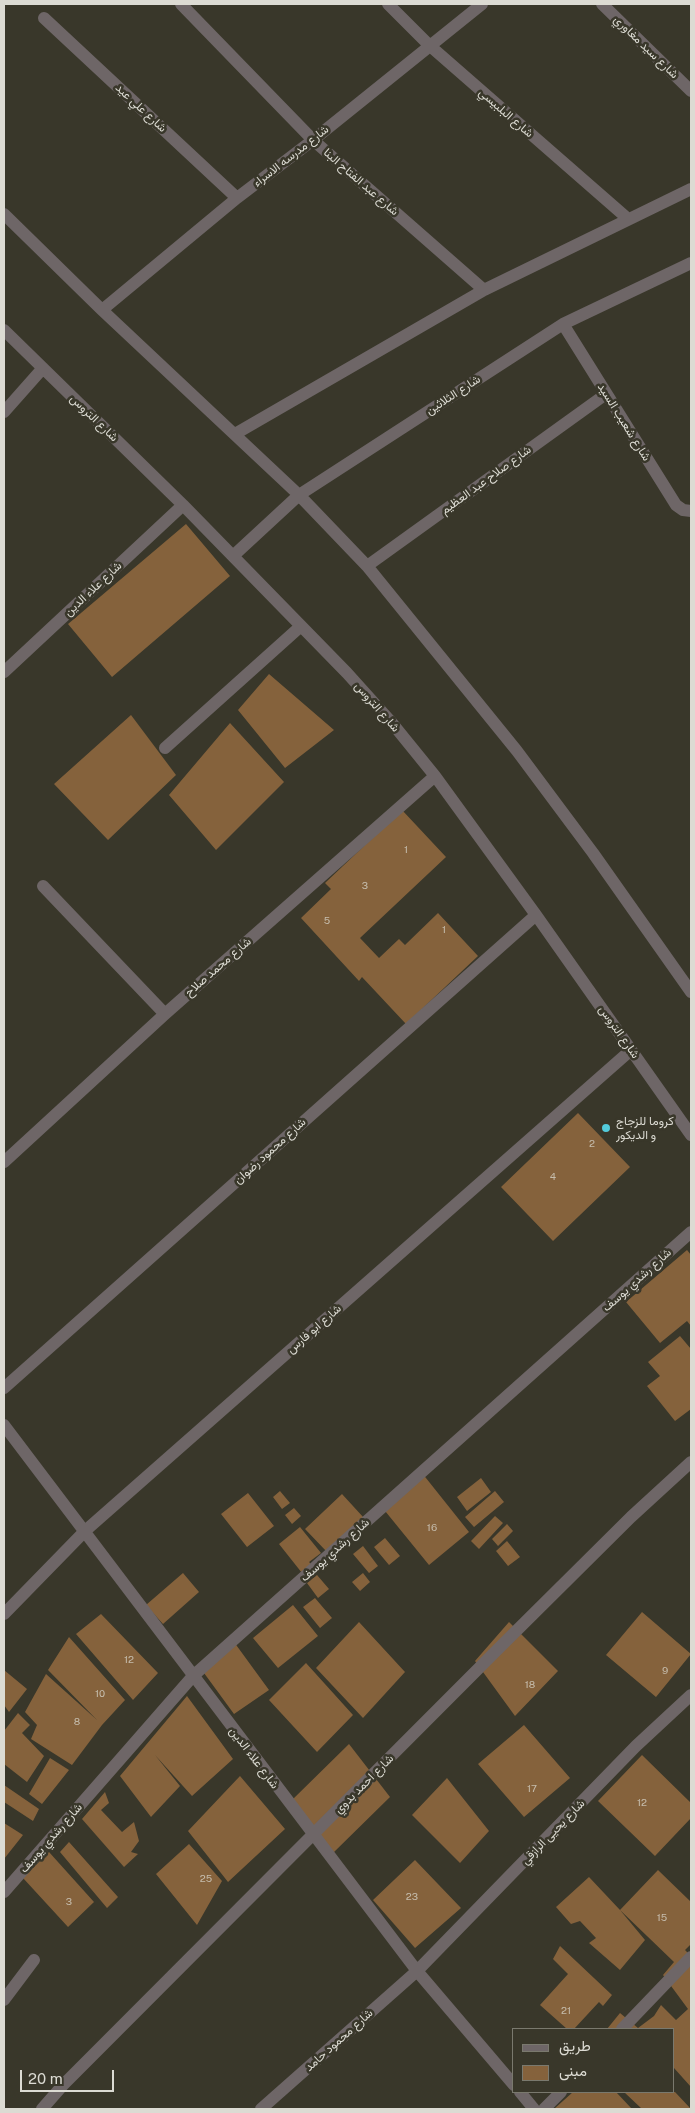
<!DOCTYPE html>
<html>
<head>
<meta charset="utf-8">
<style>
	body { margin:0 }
	#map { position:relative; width:695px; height:2113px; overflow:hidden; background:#39372a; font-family:"Public Sans",Vazirmatn,sans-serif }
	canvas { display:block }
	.frame { position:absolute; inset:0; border:5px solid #dcdbd3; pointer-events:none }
	.legend { position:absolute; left:512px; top:2028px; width:162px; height:65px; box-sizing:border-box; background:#39372a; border:1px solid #7a796e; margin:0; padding:6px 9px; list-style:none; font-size:15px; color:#dcdbd3 }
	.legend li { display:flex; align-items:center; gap:10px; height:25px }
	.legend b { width:25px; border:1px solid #7a796e }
	.scale { position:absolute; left:20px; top:2070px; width:94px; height:22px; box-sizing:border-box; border:2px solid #dcdbd3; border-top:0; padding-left:6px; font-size:15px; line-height:18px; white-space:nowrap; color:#dcdbd3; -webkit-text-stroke:4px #39372a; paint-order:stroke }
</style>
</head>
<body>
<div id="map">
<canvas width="695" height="2113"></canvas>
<div class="frame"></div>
<ul class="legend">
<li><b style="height:6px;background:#6e6667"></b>طريق</li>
<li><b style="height:14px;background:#85623c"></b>مبنى</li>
</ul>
<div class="scale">20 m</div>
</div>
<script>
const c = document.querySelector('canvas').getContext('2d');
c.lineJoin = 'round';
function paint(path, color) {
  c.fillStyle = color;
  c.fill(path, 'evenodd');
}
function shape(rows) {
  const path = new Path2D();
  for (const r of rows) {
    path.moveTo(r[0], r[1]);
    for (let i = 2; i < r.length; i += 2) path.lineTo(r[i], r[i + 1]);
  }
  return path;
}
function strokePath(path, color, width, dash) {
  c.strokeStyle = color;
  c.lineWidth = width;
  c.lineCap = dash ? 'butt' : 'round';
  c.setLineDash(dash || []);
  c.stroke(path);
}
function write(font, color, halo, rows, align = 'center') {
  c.font = font + ' "Public Sans",Vazirmatn,sans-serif';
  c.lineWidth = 5;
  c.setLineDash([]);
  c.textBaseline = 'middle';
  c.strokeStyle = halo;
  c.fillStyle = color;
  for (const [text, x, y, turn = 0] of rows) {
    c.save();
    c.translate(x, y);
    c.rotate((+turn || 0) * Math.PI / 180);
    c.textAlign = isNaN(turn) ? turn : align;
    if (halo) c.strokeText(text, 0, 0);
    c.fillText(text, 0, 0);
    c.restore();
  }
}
const building = shape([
	[186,524,230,576,112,677,68,624],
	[269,674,334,730,285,768,238,710],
	[131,715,176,775,108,840,54,784],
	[230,723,284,782,216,850,169,795],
	[402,810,446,857,360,938,379,958,399,939,405,945,438,913,478,956,406,1024,362,977,359,981,301,918,331,889,325,883],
	[578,1113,630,1167,553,1241,501,1187],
	[687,1250,691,1255,691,1326,687,1321,660,1343,626,1302],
	[680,1336,691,1349,691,1409,675,1421,647,1386,660,1376,648,1362],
	[422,1473,469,1532,429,1565,381,1506],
	[481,1478,491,1492,467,1511,457,1497],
	[280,1491,290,1503,282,1509,273,1497],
	[495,1491,504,1502,474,1527,465,1517],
	[248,1493,274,1526,247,1547,221,1514],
	[342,1494,364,1518,327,1552,305,1529],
	[294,1508,301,1516,292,1524,285,1515],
	[495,1516,503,1523,479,1549,471,1541],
	[507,1524,513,1531,498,1546,492,1539],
	[300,1527,321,1553,309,1562,312,1565,302,1573,279,1544],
	[385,1538,400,1556,389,1565,374,1547],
	[507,1541,520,1557,508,1566,496,1551],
	[363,1546,378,1566,369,1573,353,1554],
	[183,1573,199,1592,163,1624,146,1605],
	[363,1573,370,1582,360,1591,352,1582],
	[317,1575,329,1589,318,1598,307,1583],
	[315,1598,332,1618,320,1628,303,1607],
	[293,1605,318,1636,278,1668,253,1638],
	[642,1612,691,1654,656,1697,606,1655],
	[101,1614,158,1673,133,1700,76,1634],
	[359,1622,405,1672,363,1718,316,1668],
	[509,1622,558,1671,515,1716,475,1661],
	[69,1637,125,1700,102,1725,72,1765,31,1739,37,1725,25,1712,46,1674,97,1720,48,1670],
	[234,1642,269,1690,234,1714,204,1673],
	[306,1663,353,1715,317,1752,269,1700],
	[4,1670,27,1689,9,1712,4,1705],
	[187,1696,233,1759,192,1796,155,1755,180,1786,151,1817,120,1776],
	[18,1713,30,1725,22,1733,44,1756,27,1782,4,1764,4,1731],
	[524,1725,570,1778,524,1817,478,1764],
	[349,1744,390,1797,332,1854,292,1800],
	[642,1755,691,1803,691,1818,655,1856,598,1801],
	[50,1758,69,1770,42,1804,29,1794],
	[240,1776,285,1829,228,1882,188,1831],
	[447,1778,489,1831,460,1863,412,1815],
	[4,1785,39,1809,33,1821,4,1802],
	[105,1792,109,1803,101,1810,122,1832,134,1822,139,1841,131,1852,138,1854,124,1867,82,1819],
	[4,1823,23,1835,4,1859],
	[69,1842,118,1897,107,1908,60,1852],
	[189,1844,222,1881,197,1925,156,1874],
	[49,1852,94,1902,68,1927,23,1878],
	[415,1860,461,1908,415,1948,373,1900],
	[658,1870,691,1902,691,1944,685,1950,691,1956,691,2087,674,2068,674,2029,607,2029,620,2013,638,2028,654,2016,661,2005,676,2020,688,2009,663,1975,674,1962,620,1910,645,1940,620,1970,589,1943,596,1938,580,1921,571,1924,556,1907,589,1877,620,1910],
	[560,1946,612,1995,603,2006,599,2002,574,2029,567,2029,540,2005,568,1974,553,1959],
	[573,2092,616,2092,632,2109,554,2109],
	[624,2092,675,2092,691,2109,642,2109]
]);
const minor = shape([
	[181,4,313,140,484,290],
	[388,4,429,45,627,218],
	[602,4,691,91],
	[44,18,237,198],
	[4,214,102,310,299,495,367,566,517,751,593,853,691,992],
	[102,310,237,198,313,140,482,4],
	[563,324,676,505,683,510,691,511],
	[4,330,183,505,347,673,392,723,435,776,536,915,691,1135],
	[4,412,43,368],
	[235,434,484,290,691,189],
	[233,556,299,495,563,324,691,263],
	[367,566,606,394],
	[4,672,183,505],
	[165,748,301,626],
	[43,886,165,1014],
	[4,1162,165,1014,435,776],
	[4,1388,536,915],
	[4,1425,417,1971,514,2085],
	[4,1614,85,1531,631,1050],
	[4,1892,193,1676,691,1232],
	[4,2000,34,1960],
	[622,2029,691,1957],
	[520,2092,534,2109],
	[42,2109,63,2085,493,1654,631,1517,691,1462],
	[261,2109,417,1971,636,1746,691,1695],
	[544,2109,561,2092]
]);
const markers = [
	[606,1128,5,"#53cbdb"]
];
const numberNames = [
	["1",406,850],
	["3",365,886],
	["5",327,921],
	["1",444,930],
	["2",592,1144],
	["4",553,1177],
	["16",432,1528],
	["12",129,1660],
	["9",665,1671],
	["18",530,1685],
	["10",100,1694],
	["8",77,1722],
	["17",532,1789],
	["12",642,1803],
	["25",206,1879],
	["23",412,1897],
	["3",69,1902],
	["15",662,1918],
	["21",566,2011]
];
const streetNames = [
	["شارع سيد مغاوري",646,47,44],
	["شارع علي عيد",141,108,43],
	["شارع البلبيسي",506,113,41],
	["شارع مدرسه الاسراء",291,156,-38],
	["شارع عبد الفتاح البنا",361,182,41],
	["شارع الثلاثين",453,395,-33],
	["شارع التروس",94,418,44],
	["شارع شعيب السيد",624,422,58],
	["شارع صلاح عبد العظيم",486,480,-36],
	["شارع علاء الدين",93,589,-43],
	["شارع التروس",377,707,49],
	["شارع محمد صلاح",218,967,-41],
	["شارع التروس",619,1032,55],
	["شارع محمود رضوان",270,1151,-42],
	["شارع رشدي يوسف",637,1280,-42],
	["شارع ابو فارس",314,1329,-41],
	["شارع رشدي يوسف",335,1550,-42],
	["شارع علاء الدين",254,1758,53],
	["شارع احمد بدوي",364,1784,-45],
	["شارع يحيى الرازقي",553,1832,-46],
	["شارع رشدي يوسف",51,1838,-49],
	["شارع محمود حامد",339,2040,-42]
];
const poiNames = [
	["كروما للزجاج",616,1121],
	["و الديكور",616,1135]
];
paint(building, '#85623c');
strokePath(minor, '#6e6667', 12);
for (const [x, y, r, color] of markers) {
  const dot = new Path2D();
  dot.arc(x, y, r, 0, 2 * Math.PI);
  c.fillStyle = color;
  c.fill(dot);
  strokePath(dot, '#39372a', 2);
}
write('10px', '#c6bdad', null, numberNames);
write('12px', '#dcdbd3', '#39372a', streetNames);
write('12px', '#dcdbd3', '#39372a', poiNames, 'left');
</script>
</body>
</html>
